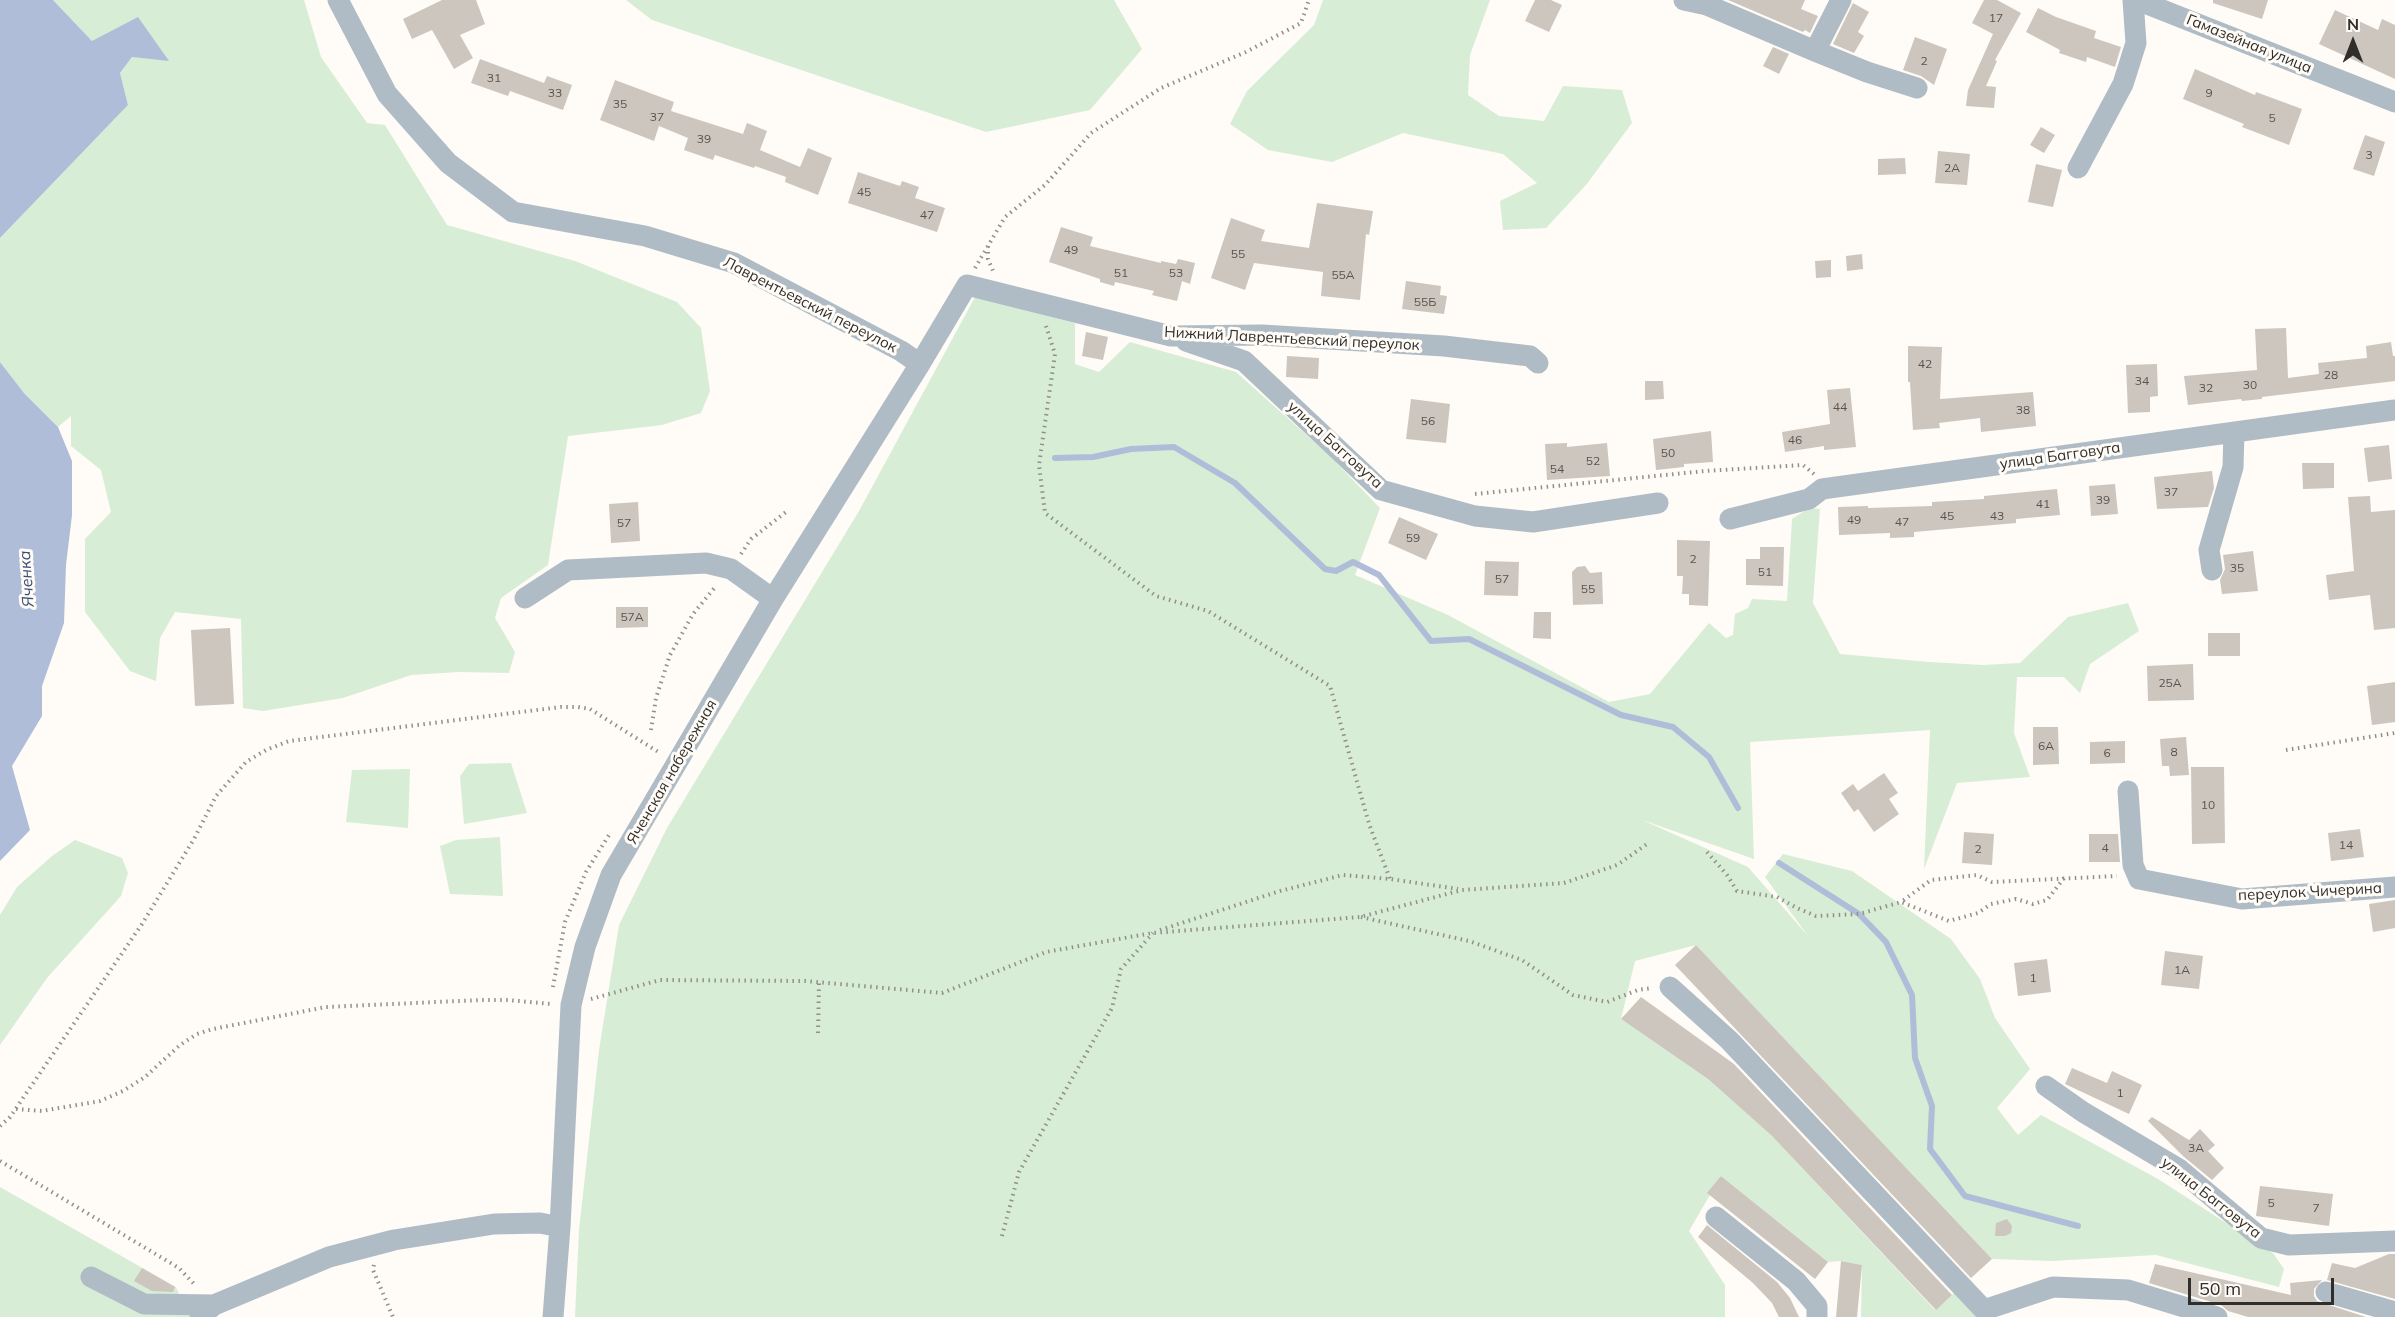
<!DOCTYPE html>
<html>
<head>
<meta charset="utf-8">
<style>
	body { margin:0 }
	#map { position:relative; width:2395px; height:1317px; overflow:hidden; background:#fffbf6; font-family:Mulish,sans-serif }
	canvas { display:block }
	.north { position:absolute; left:2323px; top:12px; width:60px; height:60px; -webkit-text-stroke:4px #fffbf6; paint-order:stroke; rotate:0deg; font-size:16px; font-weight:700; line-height:24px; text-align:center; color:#302e2b }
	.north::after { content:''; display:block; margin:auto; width:21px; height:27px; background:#302e2b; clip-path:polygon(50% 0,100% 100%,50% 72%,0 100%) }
	.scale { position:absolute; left:2188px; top:1278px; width:146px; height:27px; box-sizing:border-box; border:3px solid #302e2b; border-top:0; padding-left:8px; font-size:18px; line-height:21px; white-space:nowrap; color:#302e2b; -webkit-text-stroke:4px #fffbf6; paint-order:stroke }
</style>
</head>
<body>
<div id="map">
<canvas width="2395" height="1317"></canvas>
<div class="north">N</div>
<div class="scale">50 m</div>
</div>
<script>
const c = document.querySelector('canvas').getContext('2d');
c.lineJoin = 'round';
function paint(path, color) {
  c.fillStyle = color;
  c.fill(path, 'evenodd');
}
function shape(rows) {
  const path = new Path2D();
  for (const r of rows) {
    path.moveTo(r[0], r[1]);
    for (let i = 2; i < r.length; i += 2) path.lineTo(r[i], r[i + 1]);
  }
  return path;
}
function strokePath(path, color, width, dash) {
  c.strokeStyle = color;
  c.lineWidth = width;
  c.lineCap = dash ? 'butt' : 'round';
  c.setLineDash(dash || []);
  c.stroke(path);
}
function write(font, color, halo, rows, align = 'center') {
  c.font = font + ' Mulish,sans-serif';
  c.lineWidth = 6;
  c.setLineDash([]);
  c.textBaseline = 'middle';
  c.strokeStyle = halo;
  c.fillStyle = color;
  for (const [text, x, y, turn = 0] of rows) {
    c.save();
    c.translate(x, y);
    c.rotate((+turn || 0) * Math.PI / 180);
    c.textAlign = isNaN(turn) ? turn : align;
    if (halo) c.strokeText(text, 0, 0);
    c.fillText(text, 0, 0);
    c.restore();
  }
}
const green = shape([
	[53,0,304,0,321,57,367,123,385,125,447,225,575,261,677,302,701,328,710,391,701,413,662,425,568,436,548,565,501,598,495,618,515,652,509,673,459,672,411,675,343,698,263,711,243,708,241,619,175,612,160,638,156,681,130,671,85,612,85,539,111,512,101,470,71,446,71,416,58,427,24,393,0,362,0,238,128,105,120,73,132,57,168,60,92,41],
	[626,0,1114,0,1142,49,1090,110,986,132,652,20],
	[1323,0,1490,0,1470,55,1468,95,1499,116,1544,121,1563,86,1622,90,1632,123,1586,185,1546,228,1503,230,1500,201,1537,183,1503,154,1403,133,1332,162,1268,150,1230,124,1247,91,1314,25],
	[975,297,1075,323,1075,364,1099,372,1130,342,1236,372,1330,456,1380,508,1355,575,1448,615,1609,702,1650,694,1709,623,1726,638,1733,635,1735,614,1748,608,1752,599,1787,601,1792,519,1809,508,1820,509,1813,603,1840,654,1929,662,1983,665,2020,663,2068,617,2128,603,2139,631,2090,664,2080,693,2064,677,2017,677,2014,733,2030,777,1957,783,1924,869,1930,730,1750,742,1754,859,1642,820,1748,867,1808,936,1765,877,1783,854,1852,871,1951,939,1980,979,1995,1018,2030,1069,1997,1108,2018,1135,2041,1115,2158,1179,2273,1253,2284,1269,2279,1287,2156,1255,2052,1261,1992,1259,1696,945,1635,961,1621,1019,1708,1079,1772,1136,1935,1310,1954,1293,1982,1317,1861,1317,1862,1265,1841,1261,1828,1262,1721,1176,1689,1231,1725,1285,1725,1317,575,1317,579,1230,599,1050,619,925,667,828,859,511],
	[511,763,527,813,464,824,460,776,469,764],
	[410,769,408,828,346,822,352,770],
	[500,837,503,896,450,894,440,846,456,840],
	[75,840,122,858,128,873,121,896,47,978,0,1045,0,915,17,887,52,856],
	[0,1187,176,1287,183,1304,196,1317,0,1317]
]);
const water = shape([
	[0,0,53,0,92,41,138,17,169,61,132,57,120,73,128,105,0,238],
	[0,362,24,393,58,427,72,461,72,515,66,565,64,623,42,686,42,716,12,766,30,830,0,861]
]);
const stream = shape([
	[1055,458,1093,457,1131,449,1174,447,1235,483,1325,569,1336,571,1353,562,1379,575,1431,641,1469,639,1621,715,1673,727,1709,757,1738,808],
	[1779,863,1859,914,1886,942,1912,995,1915,1058,1932,1106,1930,1149,1965,1196,2078,1226]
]);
const building = shape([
	[442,0,476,0,485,24,460,35,473,58,454,69,432,30,412,39,403,19],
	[1535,0,1551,0,1562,5,1549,32,1525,21],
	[1728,0,1805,0,1801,9,1818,16,1810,33,1805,30,1803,32],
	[1984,0,1997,0,2021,13,1995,60,1997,61,1986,86,1996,87,1994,108,1966,106,1968,90,1993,34,1972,23],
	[2213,0,2268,0,2262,19,2213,3],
	[1853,3,1869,12,1858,32,1864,36,1854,53,1833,44],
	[2038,8,2056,17,2096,31,2094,38,2121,47,2115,67,2087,57,2086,62,2059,53,2060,50,2026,32],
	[2335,10,2378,30,2382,19,2395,25,2395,79,2319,44],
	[1915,37,1947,49,1934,85,1921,76,1903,70],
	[1773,47,1789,54,1779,74,1763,66],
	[480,59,544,83,547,76,572,85,563,110,510,91,508,96,471,83],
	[2195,69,2255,95,2256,92,2302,109,2289,145,2242,127,2244,124,2183,99],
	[615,80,674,102,671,111,743,134,747,123,767,131,760,150,800,167,808,148,832,158,818,195,785,182,786,177,755,166,754,168,715,155,713,160,684,150,688,138,659,126,654,141,600,120],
	[2041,127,2055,135,2044,153,2030,145],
	[2365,135,2385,142,2374,176,2353,169],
	[1938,151,1970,154,1967,185,1935,183],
	[1905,158,1906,174,1878,175,1878,159],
	[2036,164,2062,170,2053,207,2028,202],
	[858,172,900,186,902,181,919,187,915,198,945,208,937,232,848,203],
	[1317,203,1373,211,1369,235,1366,234,1360,300,1321,296,1323,272,1254,263,1245,290,1211,278,1231,218,1265,230,1261,241,1309,248],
	[1061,227,1093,237,1090,246,1161,263,1161,261,1176,264,1178,259,1195,263,1190,284,1182,281,1177,301,1152,295,1154,291,1115,282,1114,286,1100,282,1100,279,1049,262],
	[1862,254,1863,269,1847,271,1846,256],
	[1831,260,1831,277,1816,278,1815,261],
	[1406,281,1441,286,1440,295,1447,296,1444,314,1402,309],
	[2286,328,2288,378,2319,374,2318,363,2367,358,2366,346,2391,342,2393,356,2395,356,2395,381,2262,397,2262,399,2242,401,2241,399,2188,405,2184,376,2257,370,2255,329],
	[1086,332,1108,337,1103,360,1082,356],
	[1908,346,1942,347,1940,399,2033,392,2036,426,1981,432,1980,418,1939,423,1940,428,1913,430,1910,382,1908,382],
	[1287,356,1319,358,1318,379,1286,377],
	[2157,364,2158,396,2150,397,2150,412,2128,413,2126,365],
	[1645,381,1663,381,1664,399,1645,400],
	[1850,388,1856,447,1824,450,1824,446,1785,452,1782,432,1830,424,1827,390],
	[1411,399,1450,404,1446,443,1406,439],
	[1711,431,1713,462,1684,464,1684,467,1656,470,1653,439],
	[1567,443,1567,447,1607,443,1610,476,1547,480,1545,444],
	[2389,445,2392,479,2368,482,2364,448],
	[2302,463,2334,463,2334,488,2303,489],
	[2212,471,2214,488,2208,507,2157,509,2154,477],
	[2115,484,2118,514,2091,516,2089,486],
	[2057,489,2060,515,2016,519,2016,523,1914,532,1914,537,1890,538,1890,533,1839,535,1838,507,1868,506,1868,508,1932,506,1932,502,1984,499,1984,496],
	[2370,496,2371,512,2395,510,2395,628,2374,630,2370,595,2329,600,2326,575,2354,571,2348,497],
	[638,502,640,541,611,543,609,504],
	[1399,517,1438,534,1426,560,1388,543],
	[1677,540,1710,541,1708,606,1689,605,1689,594,1682,594,1683,576,1677,576],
	[1760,547,1784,547,1783,586,1746,585,1746,559,1760,559],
	[2253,551,2258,591,2222,594,2220,580,2225,569,2223,555],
	[1485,561,1519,562,1518,596,1484,595],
	[1585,566,1590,573,1602,572,1603,604,1573,605,1572,572,1577,567],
	[616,607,648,607,648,627,616,628],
	[1534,612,1551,612,1551,639,1533,638],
	[230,628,234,704,195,706,191,630],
	[2208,633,2240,633,2240,656,2208,656],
	[2193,664,2194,700,2148,701,2147,666],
	[2395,682,2395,722,2372,725,2367,686],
	[2033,727,2058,727,2059,764,2033,765],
	[2186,737,2189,775,2170,776,2169,766,2162,766,2160,739],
	[2125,741,2125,763,2090,764,2090,742],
	[2191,767,2224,767,2225,843,2192,844],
	[1884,773,1898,793,1889,799,1899,814,1874,832,1858,809,1854,812,1841,793,1853,784,1858,791],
	[2360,829,2364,857,2331,861,2328,833],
	[1964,832,1994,834,1992,865,1962,863],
	[2089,834,2118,834,2120,862,2089,862],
	[2395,900,2395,928,2373,932,2369,904],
	[1696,945,1992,1259,1971,1278,1675,965],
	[2165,951,2203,956,2199,989,2161,985],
	[2047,959,2051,992,2018,996,2014,963],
	[1641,997,1734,1064,1952,1295,1936,1310,1772,1136,1708,1079,1621,1019],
	[2072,1068,2107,1083,2112,1071,2142,1085,2129,1114,2065,1084],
	[2152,1117,2189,1140,2200,1129,2215,1145,2208,1151,2224,1168,2212,1180,2183,1156,2148,1121],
	[1721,1176,1828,1262,1815,1279,1707,1193],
	[2260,1186,2333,1194,2329,1226,2256,1216],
	[2007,1219,2012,1226,2011,1233,2005,1236,1995,1236,1996,1223],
	[1707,1225,1777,1282,1790,1298,1799,1317,1779,1317,1772,1303,1753,1283,1698,1237],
	[2389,1254,2395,1254,2395,1299,2327,1280,2332,1263,2355,1268],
	[1841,1261,1862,1265,1857,1317,1836,1317],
	[2155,1264,2291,1295,2290,1283,2322,1280,2314,1289,2314,1296,2317,1301,2366,1317,2248,1317,2228,1311,2221,1305,2149,1283],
	[142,1268,175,1287,173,1292,152,1291,134,1281]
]);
const path = shape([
	[988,246,988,259,993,271],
	[975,268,1005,217,1045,185,1091,133,1161,88,1246,52,1301,23,1309,0],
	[1046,326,1055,354,1039,465,1045,513,1156,596,1208,611,1330,686,1369,824,1390,879],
	[1475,494,1705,471,1803,465,1814,474],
	[741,554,751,539,786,512],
	[651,730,656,698,670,655,693,614,716,586],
	[2286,750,2395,733],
	[1707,852,1727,875,1737,891,1777,897,1797,908,1816,916,1859,914,1901,902],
	[2064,878,2047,900,2033,904,2016,899,1991,904,1978,913,1949,921,1901,902,1931,880,1977,875,1992,882,2117,876],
	[1361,917,1469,941,1522,960,1573,995,1607,1002,1638,990,1652,988],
	[1160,930,1280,891,1343,875,1390,879,1458,889],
	[553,987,565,922,586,872,609,835],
	[591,999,660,980,805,981,942,993,1046,952,1152,933,1360,917,1462,890,1564,883,1617,865,1647,844],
	[818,1033,819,982],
	[16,1109,42,1111,100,1101,123,1091,145,1077,180,1045,197,1034,213,1029,326,1007,481,1000,508,1000,551,1004],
	[0,1126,10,1117,142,924,194,839,216,796,246,762,266,750,289,741,561,707,578,707,590,709,660,753],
	[0,1161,179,1268,196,1286],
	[1002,1236,1019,1172,1112,1008,1121,969,1153,933],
	[374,1265,373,1270,393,1317]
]);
const minor = shape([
	[338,0,387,94,448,163,513,212,645,236,734,263,901,351,920,364],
	[1684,0,1707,5,1815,51,1867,72,1917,88],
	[2137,0,2395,102],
	[1815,51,1841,0],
	[2078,168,2123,84,2136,43,2133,0],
	[1186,341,1244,361,1381,490,1475,516,1533,522,1658,503],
	[1730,519,1809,499,1822,489,2395,410],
	[2212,570,2209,550,2233,467,2234,432],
	[525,598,568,570,706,563,731,569,773,599],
	[2128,791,2133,865,2139,879,2242,899,2395,887],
	[1670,987,1729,1040,1984,1310,2053,1287,2128,1290,2217,1317],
	[2046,1086,2083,1112,2179,1169,2261,1238,2289,1245,2395,1241],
	[1716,1217,1796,1281,1817,1306,1817,1317],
	[91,1277,144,1304,214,1305],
	[2326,1292,2395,1312],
	[200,1317,214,1305,329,1257,394,1240,494,1224,540,1223,560,1227],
	[553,1317,560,1227,571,1005,585,947,611,875,773,599,920,364,967,285,1171,336,1262,335,1444,346,1530,356,1538,363]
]);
const numberNames = [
	["17",1996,18],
	["2",1924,61],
	["31",494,78],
	["33",555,93],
	["9",2209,93],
	["35",620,104],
	["37",657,117],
	["5",2272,118],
	["39",704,139],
	["3",2369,155],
	["2А",1952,168],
	["45",864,192],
	["47",927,215],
	["49",1071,250],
	["55",1238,254],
	["51",1121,273],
	["53",1176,273],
	["55А",1343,275],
	["55Б",1425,302],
	["42",1925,364],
	["28",2331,375],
	["34",2142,381],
	["30",2250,385],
	["32",2206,388],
	["44",1840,407],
	["38",2023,410],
	["56",1428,421],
	["46",1795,440],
	["50",1668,453],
	["52",1593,461],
	["54",1557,469],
	["37",2171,492],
	["39",2103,500],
	["41",2043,504],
	["45",1947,516],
	["43",1997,516],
	["49",1854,520],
	["47",1902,522],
	["57",624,523],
	["59",1413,538],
	["2",1693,559],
	["35",2237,568],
	["51",1765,572],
	["57",1502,579],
	["55",1588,589],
	["57А",632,617],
	["25А",2170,683],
	["6А",2046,746],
	["8",2174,752],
	["6",2107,753],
	["10",2208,805],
	["14",2346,845],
	["4",2105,848],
	["2",1978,849],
	["1А",2182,970],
	["1",2033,978],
	["1",2120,1093],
	["3А",2196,1148],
	["5",2271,1203],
	["7",2316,1208]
];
const streetNames = [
	["Гамазейная улица",2249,44,22],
	["Лаврентьевский переулок",810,305,27],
	["Нижний Лаврентьевский переулок",1292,339,3],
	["улица Багговута",1335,445,42],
	["улица Багговута",2060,456,-8],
	["Яченская набережная",672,772,-60],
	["переулок Чичерина",2310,892,-3],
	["улица Багговута",2211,1198,38]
];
const waterNames = [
	["Яченка",27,579,-94]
];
paint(green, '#d8edd6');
paint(water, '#afbdd9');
strokePath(stream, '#afbdd9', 6);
paint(building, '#ccc6be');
strokePath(path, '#928f8b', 4, [1.5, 4.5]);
strokePath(minor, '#afbcc5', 21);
write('12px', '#575450', null, numberNames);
write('15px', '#302e2b', '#fffbf6', streetNames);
write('italic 16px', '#3a4f77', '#fffbf6', waterNames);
</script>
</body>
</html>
